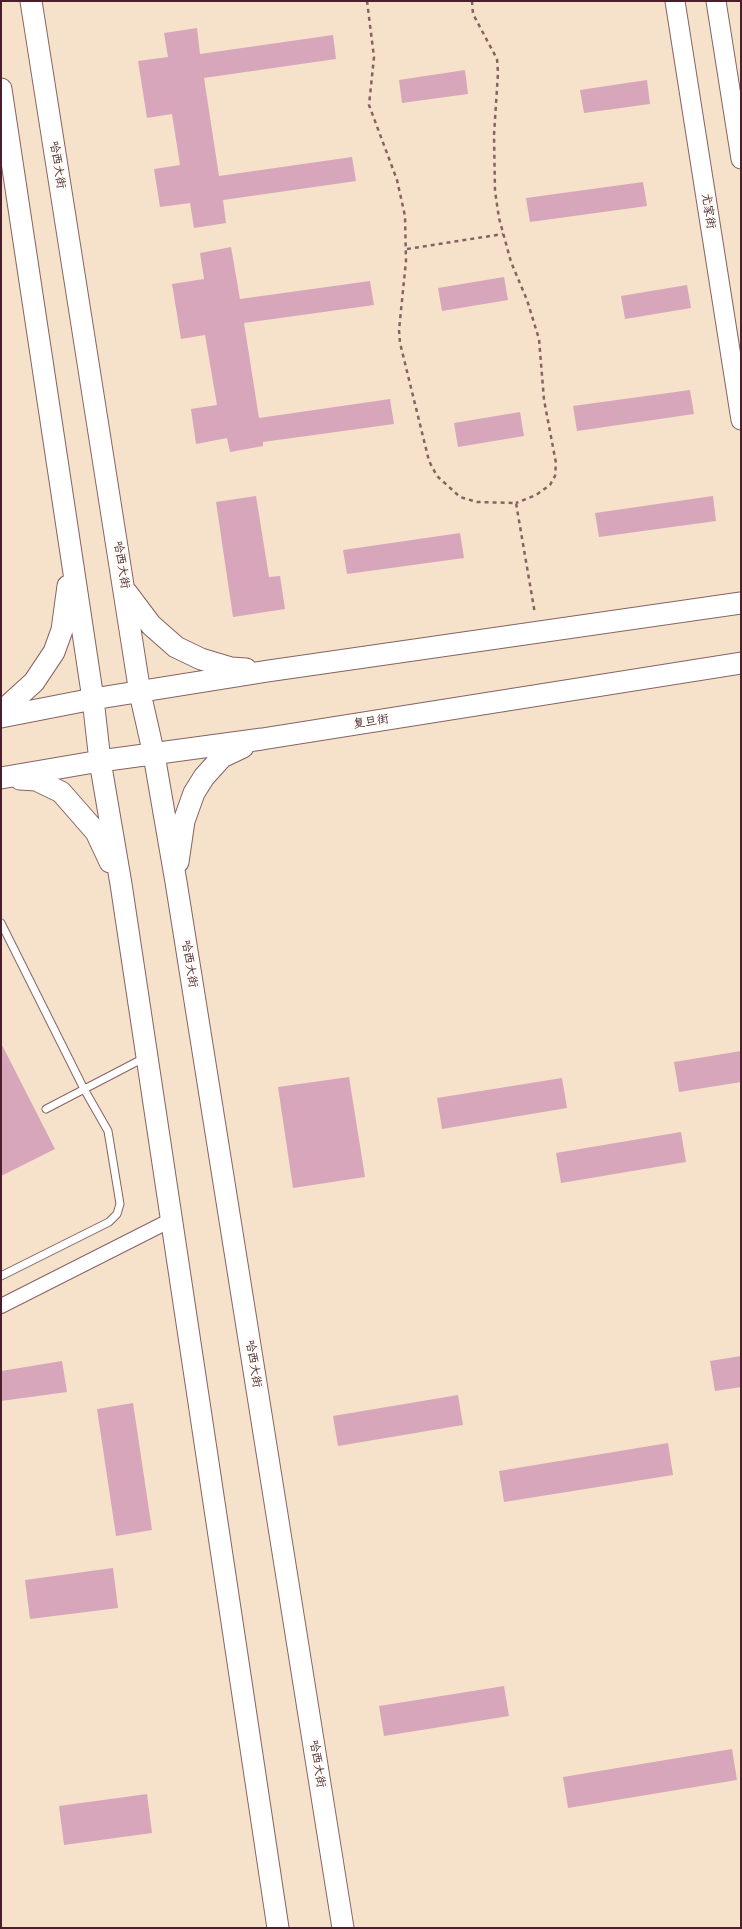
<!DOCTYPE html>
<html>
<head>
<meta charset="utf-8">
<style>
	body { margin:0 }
	#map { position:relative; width:742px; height:1929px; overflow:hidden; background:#f6e2ca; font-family:"Balsamiq Sans",sans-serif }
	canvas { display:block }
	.frame { position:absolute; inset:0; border:2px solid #4a1f2b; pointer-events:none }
</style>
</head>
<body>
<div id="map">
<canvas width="742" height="1929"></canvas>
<div class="frame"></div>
</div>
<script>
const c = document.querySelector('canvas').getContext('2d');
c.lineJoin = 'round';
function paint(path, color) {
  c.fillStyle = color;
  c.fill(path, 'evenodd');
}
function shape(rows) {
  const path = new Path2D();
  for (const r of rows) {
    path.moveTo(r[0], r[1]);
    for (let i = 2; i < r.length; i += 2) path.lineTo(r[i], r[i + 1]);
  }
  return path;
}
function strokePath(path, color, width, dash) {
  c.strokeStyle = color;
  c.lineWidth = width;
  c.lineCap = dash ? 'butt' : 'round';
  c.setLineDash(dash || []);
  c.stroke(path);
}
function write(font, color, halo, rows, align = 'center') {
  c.font = font + ' "Balsamiq Sans","LXGW WenKai TC",sans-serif';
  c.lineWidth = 5;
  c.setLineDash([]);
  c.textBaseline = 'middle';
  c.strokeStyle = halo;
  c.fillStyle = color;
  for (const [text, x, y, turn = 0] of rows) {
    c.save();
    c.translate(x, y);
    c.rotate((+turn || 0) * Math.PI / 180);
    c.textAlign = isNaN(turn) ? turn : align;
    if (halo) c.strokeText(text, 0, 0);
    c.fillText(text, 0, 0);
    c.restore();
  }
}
const building = shape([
	[197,28,200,54,333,35,336,59,204,78,219,176,352,157,356,181,223,200,226,223,194,228,190,203,160,207,154,169,180,165,172,114,147,118,138,61,168,57,164,33],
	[465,70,468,94,402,103,399,80],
	[647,80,650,104,584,113,580,90],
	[643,182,647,206,530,222,526,198],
	[231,247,240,299,370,281,374,305,244,323,259,418,390,399,394,424,263,442,263,446,230,452,227,438,196,444,191,409,217,405,205,335,181,339,172,284,204,279,200,253],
	[504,277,508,300,442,311,438,288],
	[687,285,691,308,625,319,621,296],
	[690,390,694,414,577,431,573,406],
	[520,412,524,436,458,447,454,423],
	[256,496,269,577,280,576,285,609,233,617,216,502],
	[713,496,716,521,599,537,595,513],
	[460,533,464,558,347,574,343,550],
	[1,1043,55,1149,1,1176],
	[741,1051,741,1082,679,1092,674,1062],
	[349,1077,365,1177,293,1188,278,1087],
	[562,1078,567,1108,442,1129,437,1098],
	[681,1132,686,1162,561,1183,556,1153],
	[741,1356,741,1387,715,1391,710,1361],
	[62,1361,67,1392,1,1401,1,1371],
	[458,1395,463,1425,338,1446,333,1416],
	[133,1403,152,1530,116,1536,97,1409],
	[668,1443,673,1475,504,1502,499,1471],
	[113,1568,118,1608,30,1619,25,1580],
	[504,1686,509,1716,384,1736,379,1706],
	[732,1749,737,1780,568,1808,563,1777],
	[147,1794,152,1833,64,1845,59,1806]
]);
const path = shape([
	[367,1,374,57,369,105,397,180,405,216,406,261,399,330,400,343,429,461,437,476,460,497,477,502,516,503,535,614],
	[472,1,473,14,497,59,498,73,494,135,495,191,499,218,511,262,527,300,539,339,544,400,556,463,555,476,550,485,536,495,516,503],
	[407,249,503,234]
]);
const lane = shape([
	[1,923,84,1089,108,1131,120,1204,117,1214,109,1222,1,1276],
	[46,1109,144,1058]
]);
const street = shape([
	[1,1306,171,1220]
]);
const secondary = shape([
	[675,1,741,420],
	[716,1,741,159]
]);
const primary = shape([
	[31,1,140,693,154,755,176,882,343,1928],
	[1,89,93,699,100,761,121,884,278,1928],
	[127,593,151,625,176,647,201,659,231,668,246,669],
	[1,712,34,682,54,652,62,630,68,586],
	[1,717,93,699,268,671,741,603],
	[1,778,100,761,262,739,741,663],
	[20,779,36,780,61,792,96,832,110,862],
	[178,862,184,821,194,793,204,777,222,757,243,747]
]);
const streetNames = [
	["哈西大街",57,165,81],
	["尤家街",708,211,81],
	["哈西大街",121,565,81],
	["复旦街",371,722,-9],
	["哈西大街",189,964,81],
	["哈西大街",253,1364,81],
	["哈西大街",317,1764,81]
];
paint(building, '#d7a6bb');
strokePath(lane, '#866363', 9);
strokePath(street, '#866363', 16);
strokePath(secondary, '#866363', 21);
strokePath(primary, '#866363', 23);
strokePath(path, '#866363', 2.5, [4, 4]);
strokePath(lane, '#fff', 7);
strokePath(street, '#fff', 14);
strokePath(secondary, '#fff', 19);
strokePath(primary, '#fff', 21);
write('12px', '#4a1f2b', '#fdfcf7', streetNames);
</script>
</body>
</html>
